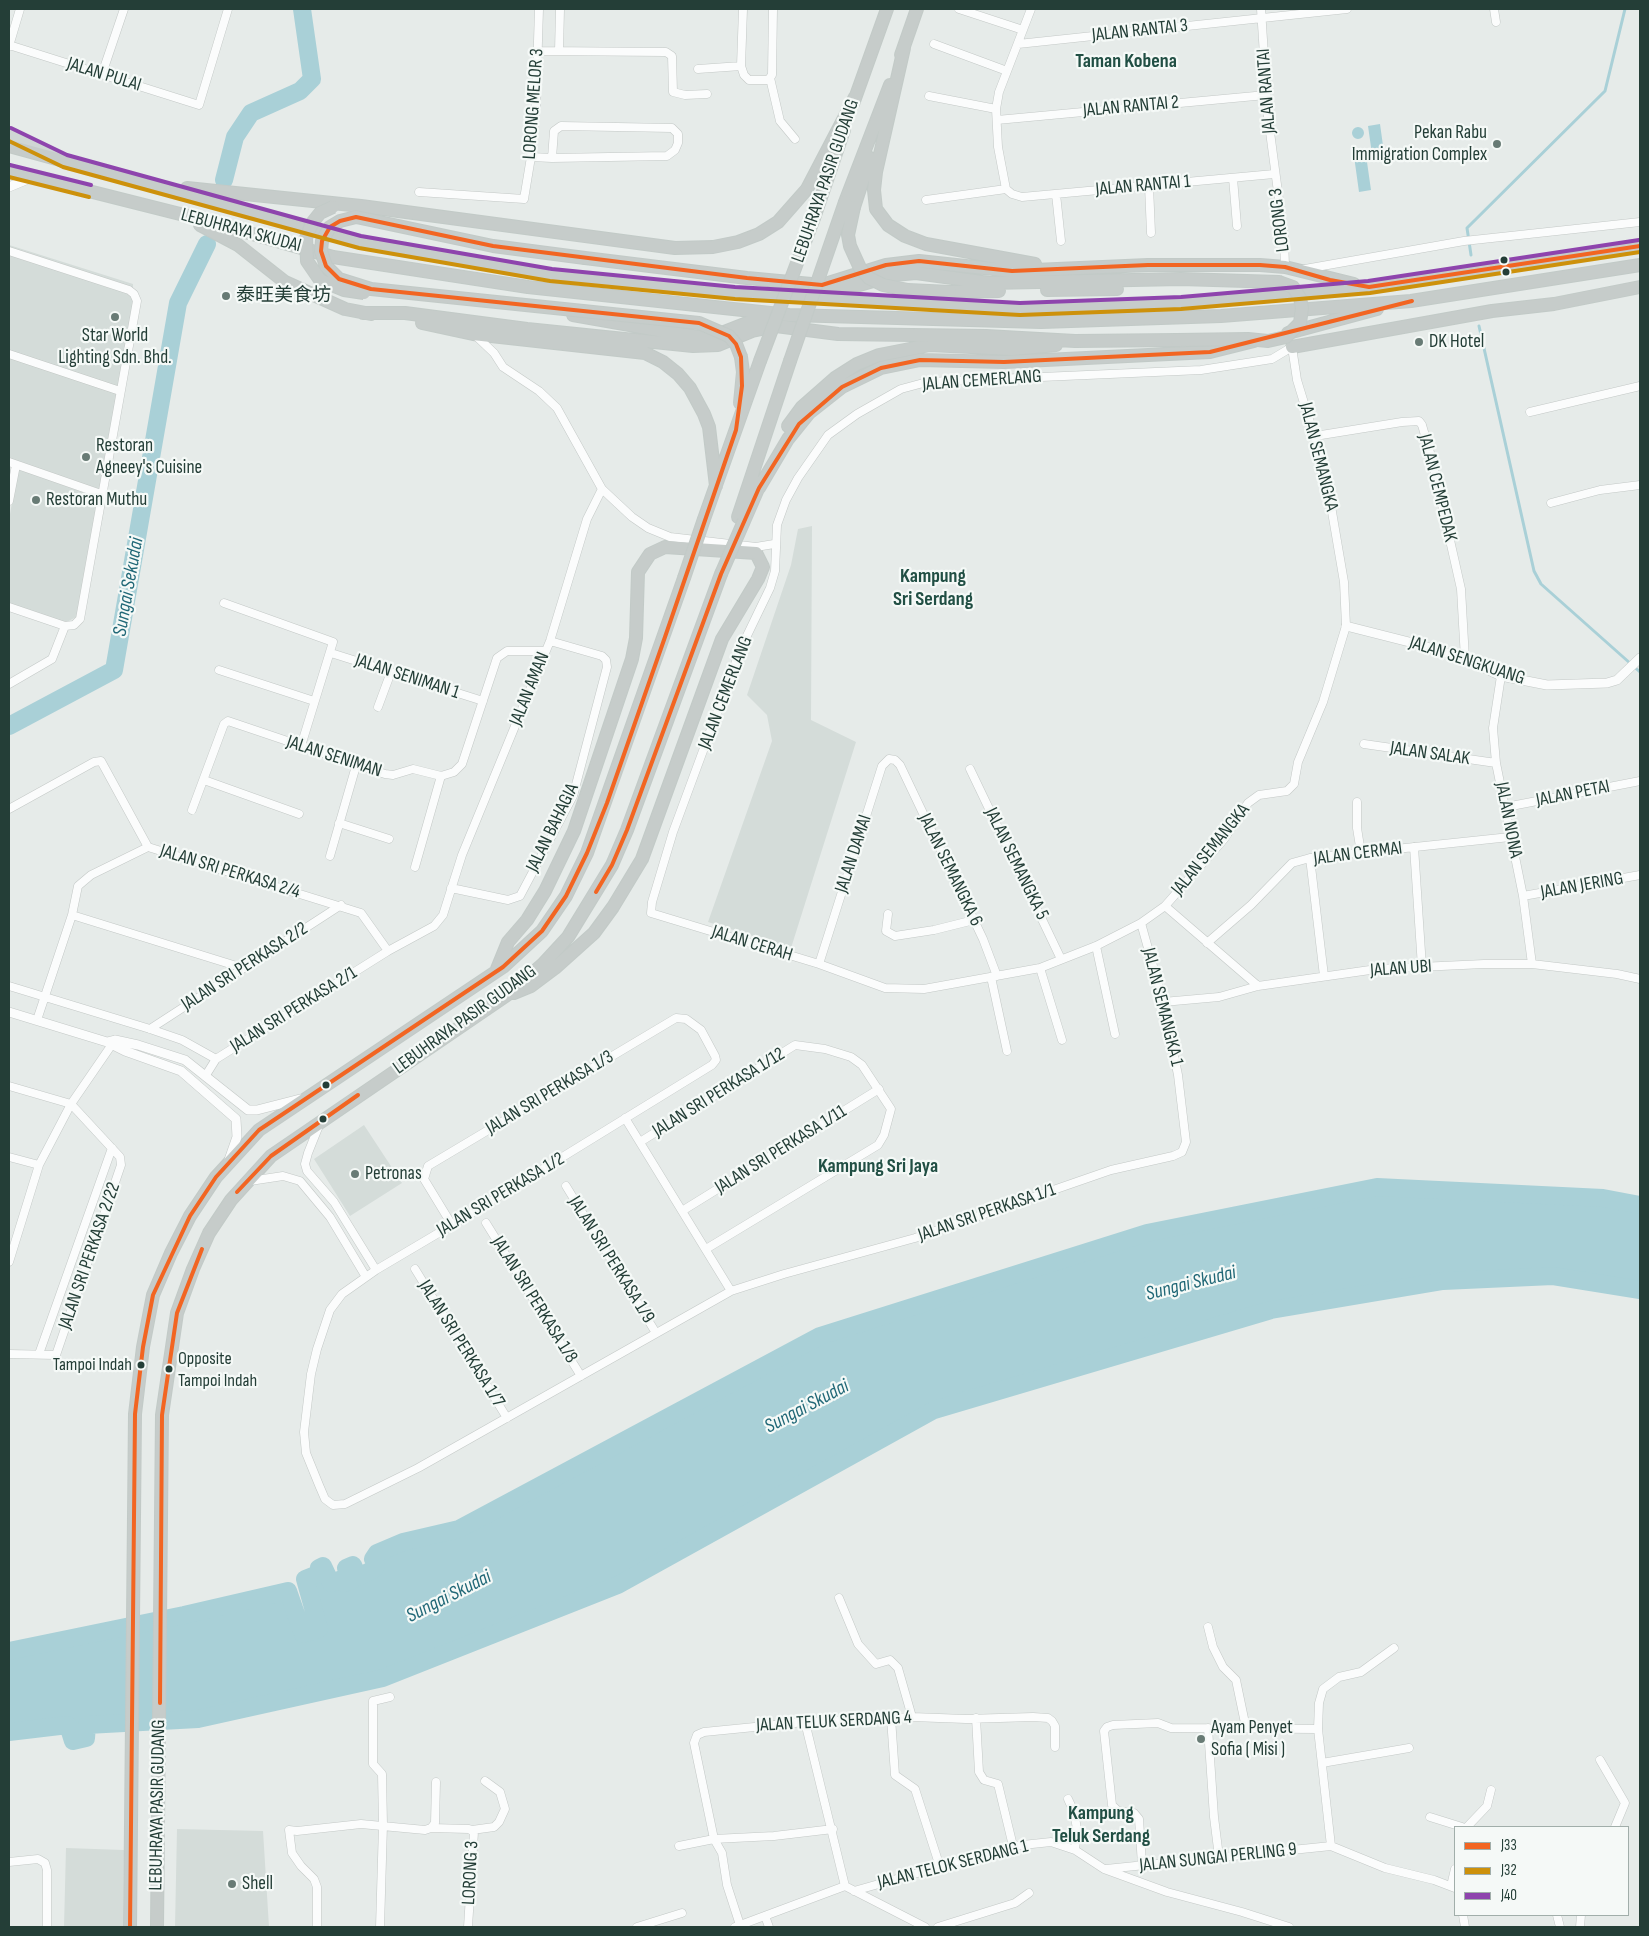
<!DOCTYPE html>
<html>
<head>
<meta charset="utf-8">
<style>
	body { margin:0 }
	#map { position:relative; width:1649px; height:1936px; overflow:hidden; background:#e6ebe9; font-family:"Sofia Sans Condensed",sans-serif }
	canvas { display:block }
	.frame { position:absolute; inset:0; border:10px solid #243e37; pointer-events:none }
	.legend { position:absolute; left:1454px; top:1826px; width:175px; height:90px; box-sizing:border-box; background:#f5f9f7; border:1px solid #a1aeaa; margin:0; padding:6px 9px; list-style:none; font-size:15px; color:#243e37 }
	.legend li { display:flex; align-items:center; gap:10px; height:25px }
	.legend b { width:25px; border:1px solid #a1aeaa }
</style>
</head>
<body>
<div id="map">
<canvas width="1649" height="1936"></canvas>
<div class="frame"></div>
<ul class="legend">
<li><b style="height:6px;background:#f26522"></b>J33</li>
<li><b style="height:6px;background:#cd910b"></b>J32</li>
<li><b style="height:6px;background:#8e44ad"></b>J40</li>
</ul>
</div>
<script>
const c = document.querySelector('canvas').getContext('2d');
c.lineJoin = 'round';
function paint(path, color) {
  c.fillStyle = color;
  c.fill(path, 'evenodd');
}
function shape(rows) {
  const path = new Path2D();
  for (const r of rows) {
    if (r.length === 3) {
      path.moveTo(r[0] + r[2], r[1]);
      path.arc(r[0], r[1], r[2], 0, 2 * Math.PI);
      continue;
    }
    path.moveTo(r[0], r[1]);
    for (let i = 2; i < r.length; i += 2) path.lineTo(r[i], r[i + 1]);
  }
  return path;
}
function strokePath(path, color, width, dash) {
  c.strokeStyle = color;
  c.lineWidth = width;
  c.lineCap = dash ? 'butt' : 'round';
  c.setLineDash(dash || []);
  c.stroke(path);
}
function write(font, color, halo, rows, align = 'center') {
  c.font = font + ' "Sofia Sans Condensed","Noto Sans SC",sans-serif';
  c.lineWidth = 4.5;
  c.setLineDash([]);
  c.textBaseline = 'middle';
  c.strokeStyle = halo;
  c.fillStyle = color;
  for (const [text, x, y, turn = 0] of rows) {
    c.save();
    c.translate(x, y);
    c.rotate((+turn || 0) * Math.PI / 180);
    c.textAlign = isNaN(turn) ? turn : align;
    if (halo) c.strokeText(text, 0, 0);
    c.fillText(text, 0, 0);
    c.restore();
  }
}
const built = shape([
	[9,245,133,284,133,302,78,616,65,623,9,604,9,520,19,462,9,458],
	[812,526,811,720,856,742,791,948,708,922,772,741,767,715,747,695,791,565,798,529],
	[364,1125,402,1183,350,1216,314,1159],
	[177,1829,263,1831,269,1927,175,1927],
	[66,1848,124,1850,123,1927,64,1927]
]);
const water = shape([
	[1380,124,1385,160,1373,161,1368,126],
	[1358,133,6],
	[1366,155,1371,190,1359,192,1354,156],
	[1377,1187,1603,1198,1640,1205,1640,1290,1553,1276,1443,1281,1271,1310,934,1410,618,1585,383,1678,198,1719,87,1725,86,1738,73,1741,68,1725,9,1732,9,1651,184,1615,288,1591,303,1634,319,1629,305,1579,320,1573,319,1568,323,1566,331,1583,342,1579,344,1583,351,1580,346,1568,353,1565,359,1577,374,1569,376,1564,373,1559,377,1553,403,1542,459,1529,820,1336,1147,1233]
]);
const stream = shape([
	[1471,255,1467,228,1605,91,1625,9],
	[1479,326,1534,571,1541,584,1640,672]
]);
const river = shape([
	[224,180,235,137,251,113,300,91,312,79,302,9],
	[9,726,114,670,178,303,207,244],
	[9,1651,184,1615,288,1591,303,1634,319,1629,305,1579,320,1573,319,1568,323,1566,331,1583,342,1579,344,1583,352,1580,346,1568,353,1565,358,1577,374,1569,376,1565,373,1559,377,1553,403,1542,459,1529,820,1336,1147,1233,1377,1187,1603,1198,1640,1205],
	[9,1732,68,1725,73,1741,86,1738,87,1725,198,1719,383,1678,618,1585,934,1410,1271,1310,1443,1281,1553,1276,1640,1290]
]);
const minor = shape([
	[743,9,741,66,744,75,749,80,768,80,772,75,773,9],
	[959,9,1023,30],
	[1031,9,999,92,996,109,998,147,1006,189,1012,194,1022,197,1274,174],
	[1261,9,1268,117,1284,237,1285,267],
	[1494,9,1496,22],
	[934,44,1007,71],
	[1018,44,1347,9],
	[9,45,199,105,228,9],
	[9,46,20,9],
	[539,51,666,52,672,56,673,92,685,95,707,94],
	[559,51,560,9],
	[698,69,741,66],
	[102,74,124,9],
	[770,78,780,121,795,139],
	[929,96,996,109],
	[997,120,1266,95],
	[531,157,552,158,667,156,675,150,678,143,678,134,672,128,561,126,554,131,552,158],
	[1233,178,1237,226],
	[1149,186,1151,233],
	[419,192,524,199,531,157,536,105,539,9],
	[1056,194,1061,241],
	[926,200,1006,189],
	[9,251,129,290,134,294,137,301,80,619,74,625,65,626,9,607],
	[1305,269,1464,241,1640,222],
	[475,335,494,353,503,367,539,391,557,408,602,489,632,517,648,528,670,537,756,547,774,544],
	[1292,347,1297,380,1319,452,1331,506,1344,582,1346,626,1323,702,1298,762,1294,784,1287,791,1259,795,1248,803,1224,839,1165,906,1141,923,1096,946,1040,968,924,989,885,988,819,964,651,913,652,902,673,832,741,648,770,588,775,571,777,525,786,500,798,478,828,435,857,414,901,389,927,382,1201,370,1272,359,1292,347],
	[9,354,120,391],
	[1530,412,1640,386],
	[1315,436,1402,422,1419,421,1422,425,1431,456,1461,589,1465,659],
	[9,462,101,494],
	[9,501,16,465],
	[1551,503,1600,490,1640,485],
	[224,603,333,642,301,746],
	[331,653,483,701],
	[219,670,314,701],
	[1501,676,1493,728,1496,763,1523,896,1532,964],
	[9,684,52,659,65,626],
	[378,707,391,672],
	[1364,744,1496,763],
	[970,769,1061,959],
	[204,780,299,814],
	[1357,802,1357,828,1361,853],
	[1506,807,1640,781],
	[9,809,94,762,101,761,148,847,361,913,388,951],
	[192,810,224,724,228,721,385,774,393,775,413,769,441,776,454,772,462,764,497,658,507,651,545,651],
	[339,823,389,839],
	[1414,847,1422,967],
	[330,856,356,766],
	[1310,858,1324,976],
	[415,867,441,776],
	[451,888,508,900,520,896,573,796,607,667,606,660,602,656,550,641],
	[1523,896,1640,875],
	[1165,906,1258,986],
	[888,914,886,931,895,936,934,930,974,920],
	[72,915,243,968],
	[1207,943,1251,905,1292,863,1310,858,1510,837],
	[1096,946,1115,1034],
	[819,964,882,766,889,759,895,760,900,765,983,939,997,976],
	[1040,968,1062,1040],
	[991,977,1007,1051],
	[9,986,150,1029,182,1040,216,1059],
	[1163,1002,1219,997,1258,986,1377,969,1484,964,1532,964,1617,974,1640,979],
	[37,1020,72,915,78,886,91,875,148,847],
	[150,1029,341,905],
	[206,1075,216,1059,388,951,434,926,443,915,462,855,550,641,587,519,602,489],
	[9,1086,71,1104,120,1157,121,1165,56,1355,9,1354],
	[625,1118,731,1291],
	[320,1123,308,1153,305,1164,307,1171,334,1202,376,1270],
	[640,1142,795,1045,825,1049,851,1057,862,1065,891,1109,884,1135,878,1145,706,1249],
	[9,1157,39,1165],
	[250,1181,283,1176,300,1181,330,1217,366,1277],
	[566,1186,656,1333],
	[682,1211,879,1089],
	[486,1223,581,1376],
	[452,1225,424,1179,428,1166,676,1018,686,1019,701,1030,715,1056,716,1060,712,1065,452,1225,376,1270,342,1294,330,1310,317,1349,311,1374,304,1432,306,1453,319,1485,325,1499,333,1505,345,1504,418,1468,731,1291,784,1274,915,1238,1111,1170,1173,1156,1182,1152,1186,1142,1178,1075,1163,1002,1141,923],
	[9,1262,39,1165,71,1104,115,1040],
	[415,1269,507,1418],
	[39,1354,112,1148],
	[839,1598,858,1644,876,1664,890,1660,898,1668,912,1717],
	[1208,1627,1213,1647,1223,1667,1236,1680,1246,1728],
	[891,1718,895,1775,915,1789,940,1867],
	[976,1718,979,1772,984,1780,998,1784,1013,1846],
	[805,1722,845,1886,925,1927],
	[1208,1728,1214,1817,1219,1857],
	[1600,1760,1625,1803,1615,1827],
	[1322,1763,1409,1748],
	[1068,1799,1074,1812,1077,1829,1075,1850],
	[1430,1817,1462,1827],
	[1467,1827,1487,1806,1491,1790],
	[431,1828,469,1829,474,1832,468,1927],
	[472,1830,494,1827,499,1822,505,1809,500,1792,485,1781],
	[679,1846,714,1839,774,1836,833,1829],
	[1331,1846,1318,1729,1319,1703,1323,1689,1339,1677,1361,1672,1394,1648],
	[9,1862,38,1859,45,1863,47,1870,47,1927],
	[1142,1865,1139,1819,1134,1813,1118,1811,1112,1805,1104,1731,1107,1727,1113,1725,1158,1723,1171,1728,1318,1729],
	[1106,1869,1331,1846,1385,1868,1434,1880,1455,1888],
	[1451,1886,1455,1869],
	[854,1891,1013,1846,1051,1842,1075,1850,1104,1869,1167,1892,1242,1912,1289,1927],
	[1463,1915,1465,1927],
	[1557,1915,1560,1927],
	[765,1916,769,1927],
	[740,1925,727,1885,722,1853,714,1839,694,1743,697,1735,704,1732,805,1722,912,1717,966,1719,1033,1717,1048,1718,1052,1721,1055,1726,1055,1747],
	[317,1927,317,1887,314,1879,301,1866,292,1853,289,1830,297,1831,361,1824,425,1830,431,1828,435,1823,436,1782],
	[380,1927,383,1825,382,1774,373,1764,373,1701,390,1697],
	[637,1927,682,1913],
	[735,1927,845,1886],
	[938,1927,1015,1903,1029,1893],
	[1580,1927,1581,1915]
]);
const tertiary = shape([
	[9,187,33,177],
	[1346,626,1417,644,1465,659,1501,676,1547,685,1607,683,1617,680,1640,658],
	[9,1012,107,1042,125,1051,181,1071,236,1119,237,1137,229,1160],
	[107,1042,115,1040,138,1045,185,1060,248,1110,257,1110,300,1099]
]);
const primary = shape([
	[9,134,55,156]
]);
const trunk = shape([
	[904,48,876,172,874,190,876,209,888,225,905,236,926,244,1035,264],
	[901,55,917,9],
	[853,104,887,9],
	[9,146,360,242,551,275,735,293,1020,309,1181,303,1369,287,1640,246],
	[9,171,200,219,333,257,528,287,789,315,1041,322,1221,316,1411,301,1640,265],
	[187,188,361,206,675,248,713,247,738,242,759,234,778,222,793,205,807,189,855,97],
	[845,202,890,85],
	[854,207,870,158],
	[814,218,844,130],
	[200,225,238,245,285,282,345,309,371,314],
	[585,258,747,278,822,285,886,265,919,261,1012,271,1148,265,1260,265,1285,267,1354,284],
	[1047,290,1117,289],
	[950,292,999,291],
	[828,294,894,275,916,273,989,283,1181,279,1279,282],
	[363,313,405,313,527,329,693,346,718,345,752,331,776,326,838,334,986,336,1075,341,1177,340],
	[573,315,698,337,719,334,747,323,775,318],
	[422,323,473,334,645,353,663,362,678,374,690,388,704,414,709,427,716,486],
	[1288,333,1377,309],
	[1292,347,1492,311,1554,304,1640,287],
	[740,403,743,372,741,357],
	[788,426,802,407,835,378,857,364,879,355,930,345,1012,349,1056,345],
	[759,488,788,439,809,413,842,387,881,368,920,360,1004,362,1210,352,1254,341],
	[738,517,790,361],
	[704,519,760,361],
	[744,521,761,482],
	[497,969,508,942,527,920,545,891,574,831,632,659,636,638,638,572,650,554,665,547,756,553,763,567,758,579,722,639,642,859,613,907,594,933,555,968,531,986,514,993],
	[130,1927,135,1414,143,1347,153,1295,171,1253,190,1216,216,1177,259,1130,503,967,542,931,566,896,587,853,684,578],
	[157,1927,162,1415,177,1313,193,1269,209,1233,231,1200,271,1156,507,995,543,964,568,937,612,865,627,830,721,574]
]);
const trunkBridge = shape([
	[333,207,320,213,312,223,306,238,307,261,320,280,344,290,364,293],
	[854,207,848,235,850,246,860,268,869,278,883,285,908,290,950,292],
	[585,258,493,246,356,217,340,221,330,227,322,241,321,251,326,266,339,279,371,289,699,323,729,336,736,344,741,357],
	[1177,340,1248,339,1268,341,1286,337,1300,323,1302,308,1300,298,1293,287,1279,282],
	[760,361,814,218],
	[790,361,845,202],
	[721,574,744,521],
	[684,578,704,519]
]);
const bus1 = shape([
	[596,892,612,865,627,830,721,574,759,488,799,424,842,387,881,368,920,360,1004,362,1210,352,1412,301],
	[237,1192,271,1156,358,1095],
	[160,1703,162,1415,177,1313,202,1249],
	[130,1927,135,1414,143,1347,153,1295,190,1216,216,1177,259,1130,503,967,542,931,566,896,587,853,607,803,665,637,736,430,742,386,741,357,736,344,729,336,699,323,371,289,339,279,326,266,321,251,322,241,330,227,340,221,356,217,493,246,747,278,822,285,886,265,919,261,1012,271,1148,265,1260,265,1285,267,1330,280,1369,287,1640,246]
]);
const bus2 = shape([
	[9,141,63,167,359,248,550,281,735,299,1020,315,1181,309,1370,293,1640,252],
	[9,177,89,197]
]);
const bus3 = shape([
	[11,128,67,155,361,236,552,269,735,287,1020,303,1181,297,1368,281,1639,240],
	[10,165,91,185]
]);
const markers = [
	[1497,144,5,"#687b75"],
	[1504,260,4.5,"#243e37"],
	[1506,272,4.5,"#243e37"],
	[226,296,5,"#687b75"],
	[115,317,5,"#687b75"],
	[1419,342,5,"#687b75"],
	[86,457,5,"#687b75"],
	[36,500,5,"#687b75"],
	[326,1085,4.5,"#243e37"],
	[323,1119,4.5,"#243e37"],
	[355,1174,5,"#687b75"],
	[141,1365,4.5,"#243e37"],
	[169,1369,4.5,"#243e37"],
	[1201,1739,5,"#687b75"],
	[232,1884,5,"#687b75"]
];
const busNames = [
	["Opposite",178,1359],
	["Tampoi Indah",178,1381],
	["Tampoi Indah",132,1365,"right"]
];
const streetNames = [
	["JALAN RANTAI 3",1140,31,-6],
	["JALAN PULAI",104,75,17],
	["JALAN RANTAI",1267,91,-94],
	["LORONG MELOR 3",534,104,-86],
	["JALAN RANTAI 2",1131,107,-5],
	["LEBUHRAYA PASIR GUDANG",826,181,-71],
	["JALAN RANTAI 1",1143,186,-5],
	["LORONG 3",1280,220,-97],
	["LEBUHRAYA SKUDAI",241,231,15],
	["JALAN CEMERLANG",982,381,-4],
	["JALAN SEMANGKA",1318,457,76],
	["JALAN CEMPEDAK",1437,488,76],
	["JALAN SENGKUANG",1467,661,18],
	["JALAN SENIMAN 1",407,677,18],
	["JALAN AMAN",530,689,-68],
	["JALAN CEMERLANG",726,693,-69],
	["JALAN SALAK",1430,754,8],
	["JALAN SENIMAN",334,757,18],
	["JALAN PETAI",1573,794,-11],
	["JALAN NONA",1508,820,79],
	["JALAN BAHAGIA",553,828,-64],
	["JALAN SEMANGKA",1211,850,-51],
	["JALAN DAMAI",854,854,-72],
	["JALAN CERMAI",1358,854,-7],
	["JALAN SEMANGKA 5",1016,864,64],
	["JALAN SEMANGKA 6",950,870,64],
	["JALAN SRI PERKASA 2/4",230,872,17],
	["JALAN JERING",1582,886,-10],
	["JALAN CERAH",752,944,17],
	["JALAN SRI PERKASA 2/2",245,967,-33],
	["JALAN UBI",1401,969,-4],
	["JALAN SEMANGKA 1",1162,1007,76],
	["JALAN SRI PERKASA 2/1",294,1010,-32],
	["LEBUHRAYA PASIR GUDANG",465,1020,-36],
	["JALAN SRI PERKASA 1/3",550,1093,-31],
	["JALAN SRI PERKASA 1/12",719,1093,-32],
	["JALAN SRI PERKASA 1/11",781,1150,-32],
	["JALAN SRI PERKASA 1/2",501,1195,-31],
	["JALAN SRI PERKASA 1/1",987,1213,-19],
	["JALAN SRI PERKASA 2/22",90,1256,-71],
	["JALAN SRI PERKASA 1/9",611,1260,58],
	["JALAN SRI PERKASA 1/8",534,1300,58],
	["JALAN SRI PERKASA 1/7",461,1344,58],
	["JALAN TELUK SERDANG 4",834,1722,-3],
	["LEBUHRAYA PASIR GUDANG",158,1805,-89],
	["JALAN SUNGAI PERLING 9",1218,1858,-6],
	["JALAN TELOK SERDANG 1",953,1865,-14],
	["LORONG 3",471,1873,-87]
];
const poiNames = [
	["Pekan Rabu",1487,133,"right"],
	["Immigration Complex",1487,155,"right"],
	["泰旺美食坊",236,296],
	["Star World",115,336,"center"],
	["Lighting Sdn. Bhd.",115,358,"center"],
	["DK Hotel",1429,342],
	["Restoran",96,446],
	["Agneey's Cuisine",96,468],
	["Restoran Muthu",46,500],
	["Petronas",365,1174],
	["Ayam Penyet",1211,1728],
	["Sofia ( Misi )",1211,1750],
	["Shell",242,1884]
];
const neighbourhoodNames = [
	["Taman Kobena",1126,62],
	["Kampung",933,577],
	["Sri Serdang",933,600],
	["Kampung Sri Jaya",878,1167],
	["Kampung",1101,1814],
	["Teluk Serdang",1101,1837]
];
const waterNames = [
	["Sungai Sekudai",129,587,-80],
	["Sungai Skudai",1191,1284,-14],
	["Sungai Skudai",807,1407,-28],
	["Sungai Skudai",449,1597,-27]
];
paint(built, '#d4dcd9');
paint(water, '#a9d0d7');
strokePath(stream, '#a9d0d7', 3);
strokePath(river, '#a9d0d7', 18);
strokePath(minor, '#c3c8c6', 9);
strokePath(tertiary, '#c3c8c6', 10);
strokePath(primary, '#c2cac7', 12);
strokePath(trunk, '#c2cac7', 14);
strokePath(minor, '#fbfcfc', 8);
strokePath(tertiary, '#fbfcfc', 9);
strokePath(primary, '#cfd6d4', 11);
strokePath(trunk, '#c6ccca', 12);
strokePath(trunkBridge, '#c2cac7', 14, []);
strokePath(trunkBridge, '#c6ccca', 12);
strokePath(bus1, '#f26522', 4);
strokePath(bus2, '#cd910b', 4);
strokePath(bus3, '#8e44ad', 4);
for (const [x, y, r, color] of markers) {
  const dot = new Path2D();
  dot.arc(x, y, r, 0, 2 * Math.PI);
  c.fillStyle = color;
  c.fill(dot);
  strokePath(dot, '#f5f9f7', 2);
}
write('18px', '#243e37', '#f5f9f7', busNames, 'left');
write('19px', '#243e37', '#f5f9f7', streetNames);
write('19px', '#243e37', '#f5f9f7', poiNames, 'left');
write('bold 20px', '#214f44', '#f5f9f7', neighbourhoodNames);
write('italic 20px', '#216877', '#f5f9f7', waterNames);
</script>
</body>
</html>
